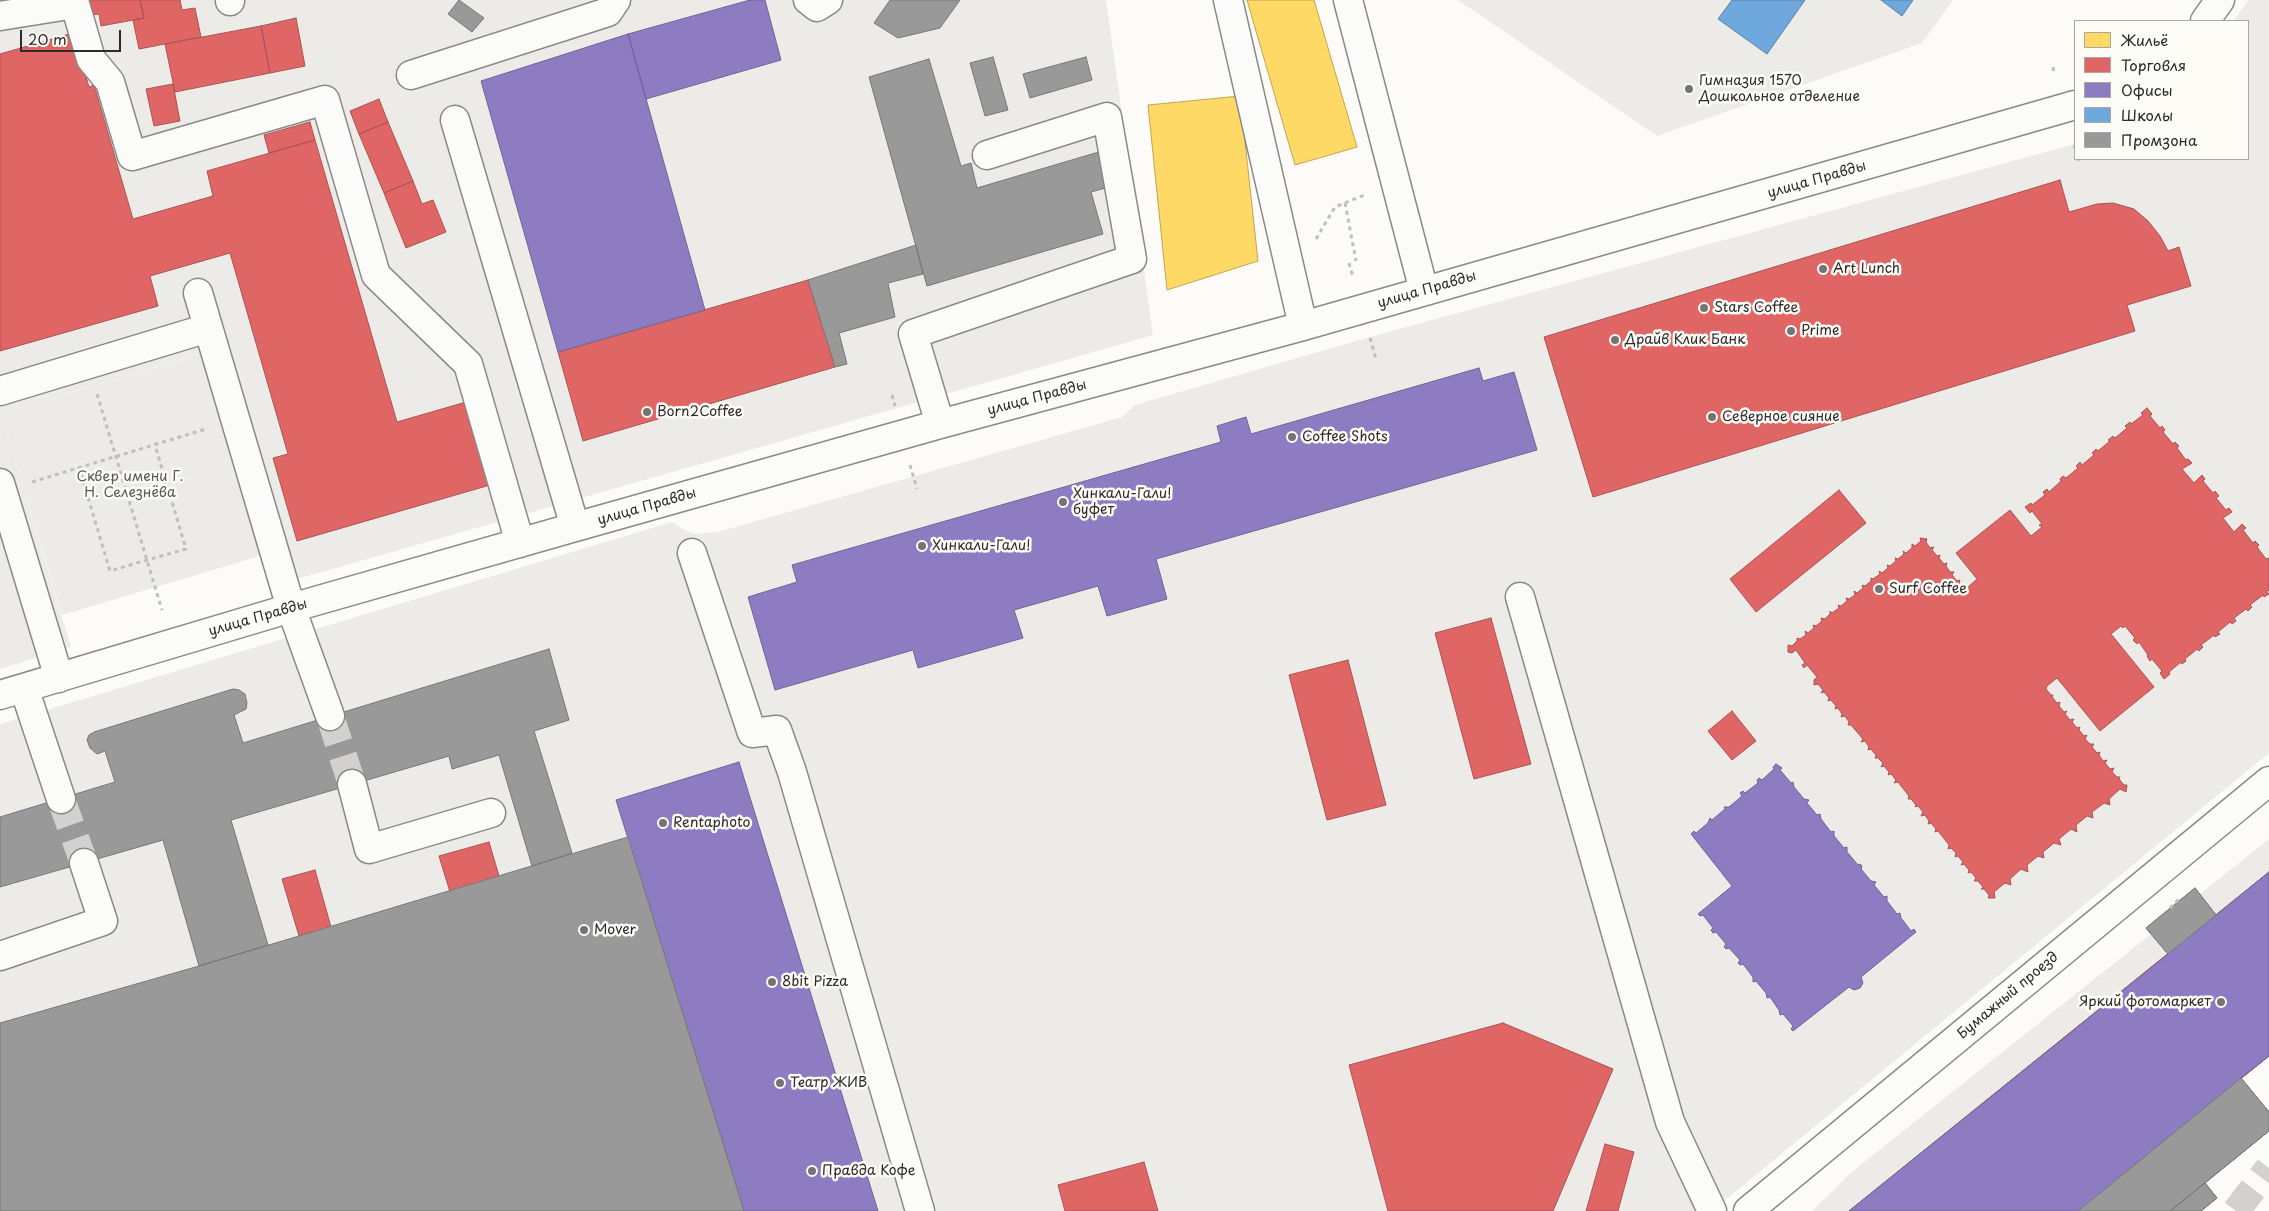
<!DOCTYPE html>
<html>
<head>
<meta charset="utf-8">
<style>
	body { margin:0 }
	#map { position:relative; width:2269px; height:1211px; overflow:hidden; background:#fcfbf8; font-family:"Playpen Sans",sans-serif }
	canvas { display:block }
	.legend { position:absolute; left:2074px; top:20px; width:175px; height:140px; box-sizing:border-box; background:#fdfcf7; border:1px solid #a9a8a5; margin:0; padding:6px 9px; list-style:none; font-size:15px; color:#2b2b2b }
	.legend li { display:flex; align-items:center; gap:10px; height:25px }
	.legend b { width:25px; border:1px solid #a9a8a5 }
	.scale { position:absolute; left:20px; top:30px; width:101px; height:22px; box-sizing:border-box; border:2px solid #2b2b2b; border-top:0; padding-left:6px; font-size:15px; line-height:18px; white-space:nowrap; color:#2b2b2b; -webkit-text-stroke:4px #fdfcf7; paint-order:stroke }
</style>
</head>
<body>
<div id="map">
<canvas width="2269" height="1211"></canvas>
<ul class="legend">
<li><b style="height:14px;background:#ffd966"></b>Жильё</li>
<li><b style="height:14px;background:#e06666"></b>Торговля</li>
<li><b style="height:14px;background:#8e7cc3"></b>Офисы</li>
<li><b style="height:14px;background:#6fa8dc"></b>Школы</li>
<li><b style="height:14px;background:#999"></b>Промзона</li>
</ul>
<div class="scale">20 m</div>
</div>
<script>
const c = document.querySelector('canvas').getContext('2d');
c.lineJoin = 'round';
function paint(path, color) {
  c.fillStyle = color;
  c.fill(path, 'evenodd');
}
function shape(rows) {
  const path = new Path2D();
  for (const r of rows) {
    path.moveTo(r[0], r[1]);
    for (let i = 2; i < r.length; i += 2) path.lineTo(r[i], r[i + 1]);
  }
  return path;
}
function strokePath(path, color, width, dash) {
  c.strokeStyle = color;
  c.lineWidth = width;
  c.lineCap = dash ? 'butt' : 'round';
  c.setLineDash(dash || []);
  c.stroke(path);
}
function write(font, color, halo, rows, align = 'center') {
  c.font = font + ' "Playpen Sans",sans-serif';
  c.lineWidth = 5;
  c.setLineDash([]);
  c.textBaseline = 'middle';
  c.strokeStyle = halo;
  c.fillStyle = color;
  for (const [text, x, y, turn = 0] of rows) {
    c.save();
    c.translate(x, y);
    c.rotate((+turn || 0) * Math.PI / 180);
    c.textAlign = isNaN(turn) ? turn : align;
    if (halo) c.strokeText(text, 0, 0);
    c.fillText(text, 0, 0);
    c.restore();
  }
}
const built = shape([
	[0,0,1106,0,1153,335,269,587,198,354,1,414,71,647,0,669],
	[1458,0,1953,0,1922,43,1657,136],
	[2249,0,2269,0,2269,753,1712,1211,0,1211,0,724,672,522,684,530,695,534,718,532,1122,417,1135,405,1370,337,2075,144,2075,159,2248,159,2248,21,2233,21]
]);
const green = shape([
	[199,354,260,556,62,615,1,414],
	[16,756,25,786,0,793,0,761],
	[2269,839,2269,872,2216,915,2200,894],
	[2151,934,2168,954,1849,1211,1812,1211,1853,1171]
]);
const homes = shape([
	[1247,0,1314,0,1357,147,1295,165,1247,0],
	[1240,96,1258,261,1167,290,1148,105,1240,96]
]);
const shops = shape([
	[87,0,140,0,144,18,101,26,99,14,90,15,87,0],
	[140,0,180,0,182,10,195,8,201,37,139,49,133,20,144,18,140,0],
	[296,18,305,66,270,73,261,26,296,18],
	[261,26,270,73,175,92,165,44,261,26],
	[73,33,89,87,94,85,133,219,213,196,207,171,315,140,397,422,466,402,490,485,297,541,273,458,288,454,230,253,150,276,158,306,0,351,0,54,73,33],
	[173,84,180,121,154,126,146,89,173,84],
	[379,99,388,122,359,134,350,111,379,99],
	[310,122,315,140,269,153,264,135,310,122],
	[388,122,413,181,384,193,359,134,388,122],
	[2060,180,2069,212,2097,204,2113,203,2134,209,2148,221,2160,236,2168,251,2179,247,2191,286,2127,305,2135,331,1593,497,1544,337,2060,180],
	[413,181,422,204,433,200,446,232,406,248,384,193,413,181],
	[808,280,835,367,583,441,558,352,808,280],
	[2147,408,2152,414,2150,416,2160,428,2162,426,2165,430,2163,432,2173,444,2175,442,2179,446,2177,448,2186,460,2188,459,2192,463,2182,469,2194,483,2202,475,2205,479,2203,481,2213,493,2215,491,2219,496,2216,498,2226,510,2229,508,2232,512,2223,518,2234,532,2242,524,2246,528,2243,530,2253,543,2255,541,2259,545,2257,547,2266,559,2269,558,2269,590,2267,592,2269,594,2264,597,2263,595,2250,605,2252,607,2248,611,2246,609,2234,618,2236,621,2232,624,2230,622,2218,632,2220,634,2215,637,2214,635,2201,645,2203,647,2199,651,2197,649,2185,659,2186,661,2182,664,2181,662,2169,672,2170,674,2164,679,2160,673,2162,671,2152,659,2150,661,2147,656,2148,655,2139,642,2137,644,2133,640,2135,638,2125,626,2123,628,2121,626,2111,634,2154,687,2100,731,2057,678,2047,686,2046,689,2051,695,2053,695,2052,697,2057,703,2060,702,2059,706,2064,712,2067,711,2065,714,2070,720,2074,719,2072,722,2077,728,2080,727,2079,730,2084,736,2087,735,2085,739,2090,744,2094,744,2092,747,2097,753,2100,752,2099,755,2103,761,2107,760,2105,763,2110,769,2114,768,2112,772,2117,777,2120,777,2119,779,2124,785,2127,785,2126,792,2120,789,2109,799,2110,805,2104,803,2092,812,2093,818,2087,816,2076,825,2077,832,2071,829,2059,839,2061,845,2054,843,2043,852,2044,858,2038,856,2027,865,2028,872,2021,869,2010,879,2011,885,2005,883,1994,892,1995,898,1988,898,1989,895,1984,889,1981,889,1983,887,1978,881,1974,881,1976,878,1971,872,1968,873,1969,870,1964,864,1961,865,1963,862,1958,856,1955,857,1956,853,1951,848,1948,849,1949,845,1938,831,1935,832,1936,829,1931,823,1928,824,1929,821,1925,815,1921,816,1923,812,1918,806,1915,807,1916,805,1911,799,1908,799,1909,796,1898,782,1894,783,1896,780,1891,774,1888,775,1889,772,1884,766,1881,767,1883,763,1878,758,1875,758,1876,755,1871,749,1868,750,1869,747,1865,741,1861,742,1863,739,1851,725,1848,725,1849,722,1845,716,1841,717,1842,714,1838,708,1835,709,1836,706,1831,700,1828,701,1829,698,1824,692,1821,693,1823,690,1818,684,1814,685,1814,680,1817,677,1807,665,1804,668,1802,665,1805,663,1796,650,1792,653,1788,652,1788,645,1792,646,1797,641,1797,638,1800,639,1806,635,1805,631,1808,633,1814,628,1813,625,1816,626,1822,621,1821,618,1825,619,1830,614,1830,611,1832,613,1839,608,1838,605,1841,606,1847,601,1846,598,1849,599,1855,595,1854,591,1857,593,1863,588,1862,585,1865,586,1871,581,1871,578,1873,579,1880,574,1879,571,1882,573,1888,568,1887,565,1890,566,1896,561,1895,558,1898,559,1904,554,1903,551,1906,553,1912,548,1912,544,1915,546,1921,541,1920,538,1927,539,1926,542,1930,548,1934,547,1932,550,1937,556,1940,555,1939,558,1944,564,1947,563,1946,566,1950,572,1954,572,1952,575,1957,581,1960,580,1959,583,1964,588,1967,588,1977,579,1956,553,2010,510,2031,536,2042,527,2039,525,2042,524,2032,511,2030,513,2025,507,2031,503,2032,505,2045,495,2043,492,2047,489,2049,492,2061,481,2060,479,2063,476,2066,478,2078,468,2076,466,2080,462,2082,465,2094,455,2092,453,2096,449,2098,451,2110,441,2108,440,2113,436,2115,438,2127,428,2125,426,2130,422,2131,424,2143,415,2141,413,2147,408],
	[1839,490,1866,523,1756,612,1730,579,1839,490],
	[1491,618,1531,764,1474,779,1435,633,1491,618],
	[1348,660,1386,805,1327,820,1289,675,1348,660],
	[1732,711,1756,741,1732,760,1708,731,1732,711],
	[489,842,499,876,450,892,439,856,489,842],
	[315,870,331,927,299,936,282,879,315,870],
	[2269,872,2269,1056,2078,1211,1849,1211,2269,872],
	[1503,1023,1613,1069,1553,1211,1388,1211,1349,1065,1503,1023],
	[1605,1144,1634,1152,1618,1211,1586,1211,1605,1144],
	[1144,1162,1158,1211,1065,1211,1058,1185,1144,1162]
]);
const offices = shape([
	[750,0,765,0,781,60,646,99,628,34,750,0],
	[628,34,705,310,558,352,481,81,628,34],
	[1479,368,1483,381,1514,372,1537,450,1156,559,1167,599,1107,616,1098,586,1014,610,1023,638,918,668,913,650,775,690,748,597,797,582,792,565,1221,442,1217,426,1246,417,1251,434,1479,368],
	[739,762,878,1211,744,1211,616,800,739,762],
	[1776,764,1782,768,1780,770,1791,783,1793,782,1794,787,1804,799,1809,800,1807,803,1817,815,1820,814,1821,819,1831,832,1834,831,1834,836,1844,848,1847,847,1847,852,1858,865,1860,864,1862,866,1861,869,1871,881,1876,882,1874,885,1884,897,1887,896,1887,901,1897,914,1900,913,1901,918,1911,931,1914,929,1916,932,1861,977,1863,983,1860,988,1854,990,1849,987,1793,1031,1791,1029,1793,1026,1783,1014,1780,1015,1779,1010,1770,997,1767,998,1766,993,1756,981,1753,982,1753,977,1743,964,1740,965,1738,963,1740,960,1729,948,1726,949,1724,947,1726,944,1716,932,1713,933,1711,930,1713,928,1703,915,1700,916,1698,914,1732,886,1691,834,1694,831,1696,833,1708,823,1710,818,1712,820,1725,809,1724,807,1729,807,1742,796,1740,793,1743,791,1745,793,1758,783,1757,780,1759,778,1762,780,1774,769,1773,767,1776,764],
	[2269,872,2269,1056,2241,1078,2269,1112,2269,1131,2205,1183,2217,1198,2201,1211,1849,1211,2168,954,2146,928,2195,888,2216,915,2269,872]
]);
const schools = shape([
	[1732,0,1805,0,1767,54,1718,19,1732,0],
	[1881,0,1913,0,1902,16,1881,0]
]);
const industry = shape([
	[459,0,484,18,472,32,448,14,459,0],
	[890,0,960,0,940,28,898,38,874,23,890,0],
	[993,57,1008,110,985,116,970,63,993,57],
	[1086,57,1092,80,1030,98,1023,74,1086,57],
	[929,59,961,166,971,163,977,188,1102,151,1113,186,1091,192,1103,234,927,286,869,77,929,59],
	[916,245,923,274,888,283,895,317,839,333,847,364,835,367,808,280,916,245],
	[549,649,569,720,534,731,572,853,532,866,499,755,452,769,449,756,231,820,268,945,199,966,163,840,0,887,0,817,115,782,105,751,97,754,90,748,87,740,89,735,94,732,233,689,239,690,245,694,247,703,246,709,234,715,243,743,549,649],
	[628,837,744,1211,0,1211,0,1023,199,966,628,837],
	[2195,888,2216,915,2168,954,2146,928,2195,888],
	[2241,1078,2269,1112,2269,1131,2170,1211,2078,1211,2241,1078],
	[2205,1183,2217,1198,2201,1211,2170,1211,2205,1183]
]);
const minorTunnel = shape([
	[330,716,352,784],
	[61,799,84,863],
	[2236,1211,2269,1168]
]);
const path = shape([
	[2053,67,2054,75],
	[2074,145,2075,149],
	[2078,159,2079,161],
	[1345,203,1356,261],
	[1316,239,1335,207,1367,194],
	[1349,263,1353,277],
	[1370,338,1376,359],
	[97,394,162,610],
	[892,395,895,406],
	[910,465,917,489],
	[79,467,110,571,147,560,186,549,155,445],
	[32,482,206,429],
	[2170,908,2180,898]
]);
const minor = shape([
	[230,0,230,1],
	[808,0,817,7,828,0],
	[1228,0,1303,326],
	[1348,0,1424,291],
	[0,16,75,4,91,59,110,82,132,156,325,100,376,275,468,364,520,543],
	[2205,21,2220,0],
	[411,75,608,12,616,0],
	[455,120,575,527],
	[198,293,291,608,330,716],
	[0,391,208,328],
	[940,424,913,334,1132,259,1107,117,987,155],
	[0,483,59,678],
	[692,553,752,733,777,730,792,772,920,1211],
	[1520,597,1670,1122,1712,1211],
	[24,688,61,799],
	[0,695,291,608,575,527,940,424,1303,326,2075,105],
	[352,784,369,849,491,813],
	[0,956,103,921,84,863],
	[1748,1211,2269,781]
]);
const markers = [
	[1689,89,5,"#747473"],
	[1823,269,5,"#747473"],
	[1704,308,5,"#747473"],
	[1791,331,5,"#747473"],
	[1615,340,5,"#747473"],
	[647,412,5,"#747473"],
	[1712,417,5,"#747473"],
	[1292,437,5,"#747473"],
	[1063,502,5,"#747473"],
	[922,546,5,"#747473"],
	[1879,589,5,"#747473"],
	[663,823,5,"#747473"],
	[584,930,5,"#747473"],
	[772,982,5,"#747473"],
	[2221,1002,5,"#747473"],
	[780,1083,5,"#747473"],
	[812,1171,5,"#747473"]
];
const poiNames = [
	["Гимназия 1570",1699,81],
	["Дошкольное отделение",1699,97],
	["Art Lunch",1833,269],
	["Stars Coffee",1714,308],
	["Prime",1801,331],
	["Драйв Клик Банк",1625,340],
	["Born2Coffee",657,412],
	["Северное сияние",1722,417],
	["Coffee Shots",1302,437],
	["Хинкали-Гали!",1073,494],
	["буфет",1073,510],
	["Хинкали-Гали!",932,546],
	["Surf Coffee",1889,589],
	["Rentaphoto",673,823],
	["Mover",594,930],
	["8bit Pizza",782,982],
	["Яркий фотомаркет",2211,1002,"right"],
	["Театр ЖИВ",790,1083],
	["Правда Кофе",822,1171]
];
const streetNames = [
	["улица Правды",1817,180,-16],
	["улица Правды",1427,290,-16],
	["улица Правды",1037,398,-15],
	["улица Правды",647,507,-16],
	["улица Правды",258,618,-16],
	["Бумажный проезд",2008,996,-40]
];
const parkNames = [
	["Сквер имени Г.",130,477],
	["Н. Селезнёва",130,493]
];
paint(built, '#ecebe7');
paint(green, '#ecebe8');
paint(homes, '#ffd966');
strokePath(homes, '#bfa554', 1);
paint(shops, '#e06666');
strokePath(shops, '#aa5454', 1);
paint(offices, '#8e7cc3');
strokePath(offices, '#706495', 1);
paint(schools, '#6fa8dc');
strokePath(schools, '#5b82a7', 1);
paint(industry, '#999');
strokePath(industry, '#787878', 1);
strokePath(minorTunnel, '#d2d1cf', 28, [28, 14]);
strokePath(minor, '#898987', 31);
strokePath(path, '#c0bfbc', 3, [4, 4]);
strokePath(minor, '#fbfbf9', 28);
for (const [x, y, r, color] of markers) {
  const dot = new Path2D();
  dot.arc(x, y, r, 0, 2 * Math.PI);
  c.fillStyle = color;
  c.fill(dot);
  strokePath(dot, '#fdfcf7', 2);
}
write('14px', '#2b2b2b', '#fdfcf7', poiNames, 'left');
write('14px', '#2b2b2b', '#fdfcf7', streetNames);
write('14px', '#585857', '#fdfcf7', parkNames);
</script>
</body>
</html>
